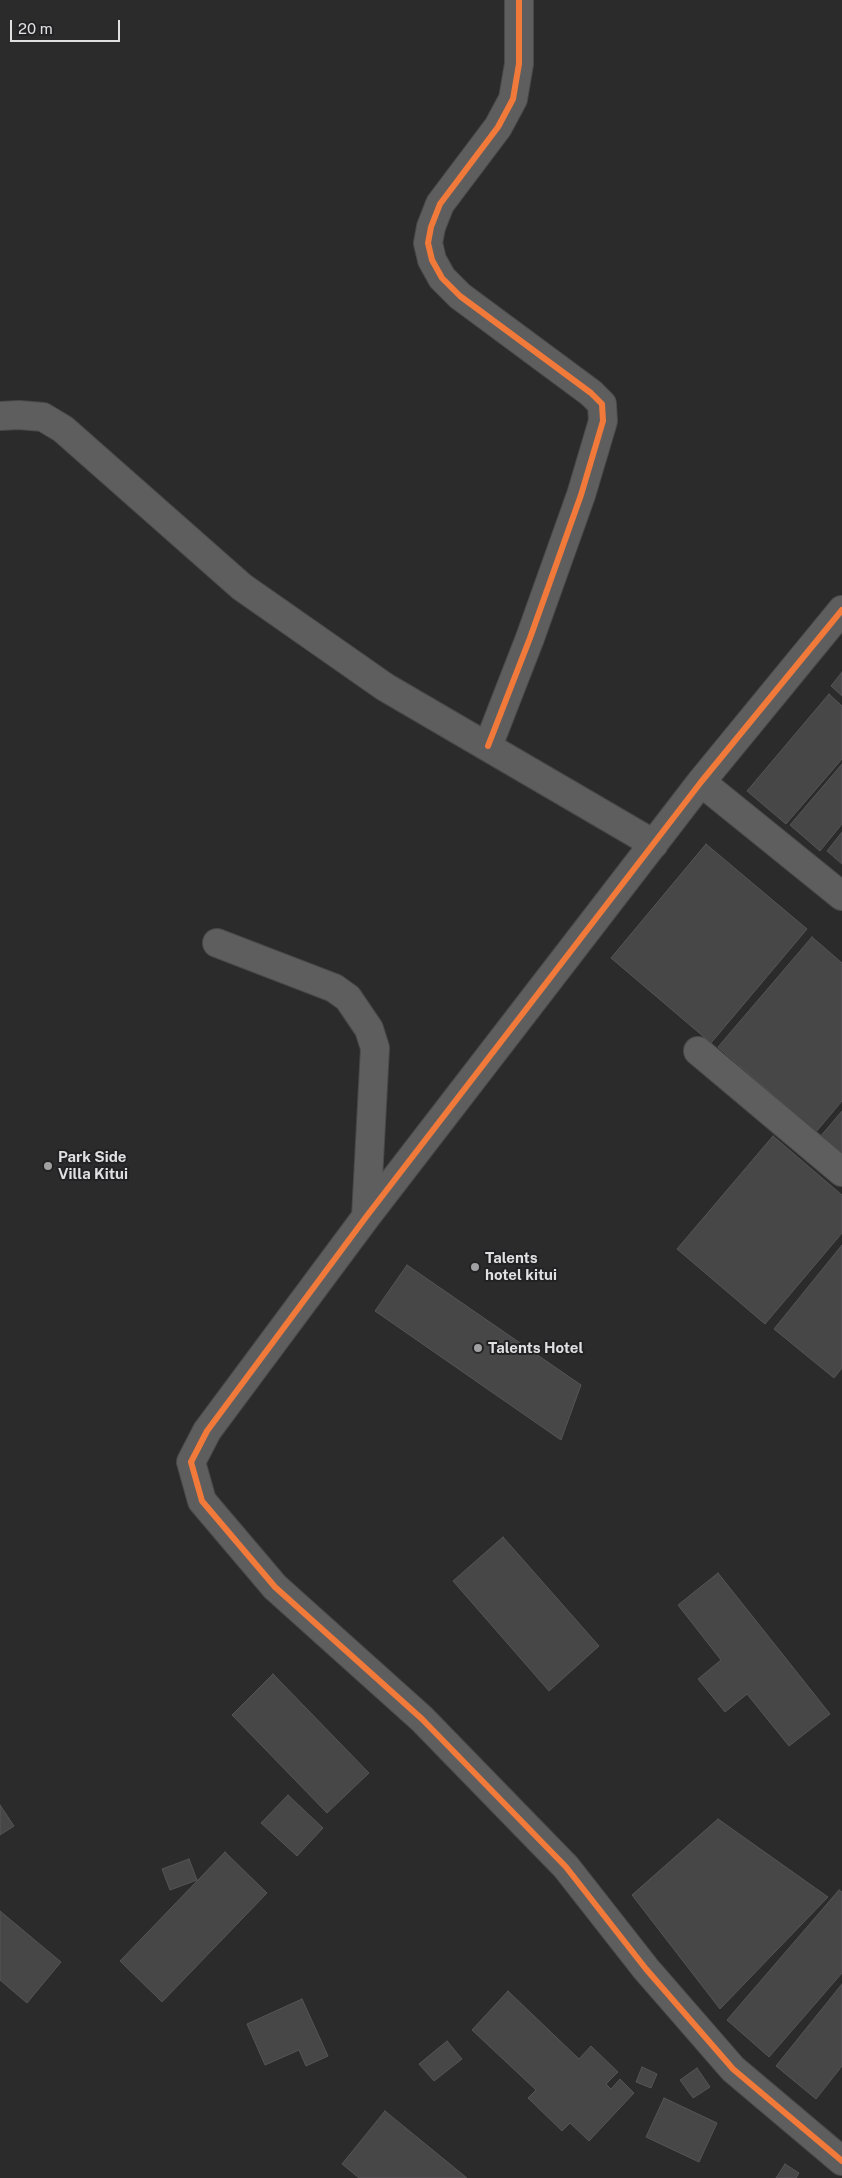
<!DOCTYPE html>
<html>
<head>
<meta charset="utf-8">
<style>
	body { margin:0 }
	#map { position:relative; width:842px; height:2178px; overflow:hidden; background:#2c2b2c; font-family:"Public Sans",sans-serif }
	canvas { display:block }
	.scale { position:absolute; left:10px; top:20px; width:110px; height:22px; box-sizing:border-box; border:2px solid #e1e0e1; border-top:0; padding-left:6px; font-size:15px; line-height:18px; white-space:nowrap; color:#e1e0e1; -webkit-text-stroke:4px #222123; paint-order:stroke }
</style>
</head>
<body>
<div id="map">
<canvas width="842" height="2178"></canvas>
<div class="scale">20 m</div>
</div>
<script>
const c = document.querySelector('canvas').getContext('2d');
c.lineJoin = 'round';
function paint(path, color) {
  c.fillStyle = color;
  c.fill(path, 'evenodd');
}
function shape(rows) {
  const path = new Path2D();
  for (const r of rows) {
    path.moveTo(r[0], r[1]);
    for (let i = 2; i < r.length; i += 2) path.lineTo(r[i], r[i + 1]);
  }
  return path;
}
function strokePath(path, color, width, dash) {
  c.strokeStyle = color;
  c.lineWidth = width;
  c.lineCap = dash ? 'butt' : 'round';
  c.setLineDash(dash || []);
  c.stroke(path);
}
function write(font, color, halo, rows, align = 'center') {
  c.font = font + ' "Public Sans",sans-serif';
  c.lineWidth = 4;
  c.setLineDash([]);
  c.textBaseline = 'middle';
  c.strokeStyle = halo;
  c.fillStyle = color;
  for (const [text, x, y, turn = 0] of rows) {
    c.save();
    c.translate(x, y);
    c.rotate((+turn || 0) * Math.PI / 180);
    c.textAlign = isNaN(turn) ? turn : align;
    if (halo) c.strokeText(text, 0, 0);
    c.fillText(text, 0, 0);
    c.restore();
  }
}
const building = shape([
	[842,672,842,696,831,686,842,672],
	[829,694,842,706,842,759,786,824,747,791,829,694],
	[842,764,842,824,820,851,790,825,842,764],
	[842,832,842,864,827,851,842,832],
	[706,844,807,929,711,1043,611,958,706,844],
	[812,937,842,963,842,1101,816,1132,718,1047,812,937],
	[842,1111,842,1157,819,1138,842,1111],
	[773,1136,842,1195,842,1233,765,1324,677,1249,773,1136],
	[842,1245,842,1368,834,1378,774,1329,842,1245],
	[407,1265,581,1385,561,1440,375,1311,407,1265],
	[503,1537,599,1646,549,1691,453,1581,503,1537],
	[718,1573,830,1714,789,1746,747,1694,725,1712,698,1679,721,1660,678,1605,718,1573],
	[273,1674,369,1773,327,1813,232,1715,273,1674],
	[288,1795,323,1828,297,1856,261,1823,288,1795],
	[0,1805,14,1826,0,1835,0,1805],
	[718,1819,828,1897,720,2009,632,1895,718,1819],
	[225,1852,267,1893,162,2002,120,1961,225,1852],
	[189,1859,197,1880,170,1890,162,1869,189,1859],
	[839,1890,842,1892,842,1973,769,2057,727,2020,839,1890],
	[0,1911,61,1962,27,2003,0,1980,0,1911],
	[842,1984,842,2066,816,2099,776,2066,842,1984],
	[508,1991,579,2059,591,2046,618,2072,606,2084,611,2089,620,2079,634,2093,589,2141,570,2123,562,2131,528,2098,536,2090,472,2030,508,1991],
	[302,1999,328,2056,306,2066,299,2050,265,2065,247,2024,302,1999],
	[447,2041,462,2059,434,2081,419,2064,447,2041],
	[642,2067,657,2074,651,2088,636,2082,642,2067],
	[697,2068,710,2087,693,2098,680,2080,697,2068],
	[664,2098,717,2123,699,2162,646,2137,664,2098],
	[385,2111,467,2178,359,2178,342,2164,385,2111],
	[785,2164,799,2173,796,2178,776,2178,785,2164]
]);
const minor = shape([
	[0,416,19,415,43,417,63,429,242,587,385,687,654,844],
	[842,610,701,782,366,1217,207,1431,191,1462,202,1501,275,1587,422,1719,566,1867,646,1969,733,2069,842,2161],
	[488,746,530,638,581,495,603,421,602,404,591,393,460,296,442,278,432,260,428,243,431,227,440,204,498,127,513,99,519,64,519,0],
	[701,782,842,896],
	[217,943,334,988,348,998,369,1029,375,1048,366,1217],
	[698,1051,842,1172]
]);
const cycleway = shape([
	[842,610,701,782,366,1217,207,1431,191,1462,202,1501,275,1587,422,1719,566,1867,646,1969,733,2069,842,2161],
	[488,746,530,638,581,495,603,421,602,404,591,393,460,296,442,278,432,260,428,243,431,227,440,204,498,127,513,99,519,64,519,0]
]);
const markers = [
	[48,1166,5,"#a2a1a2"],
	[475,1267,5,"#a2a1a2"],
	[478,1348,5,"#a2a1a2"]
];
const poiNames = [
	["Park Side",58,1157],
	["Villa Kitui",58,1174],
	["Talents",485,1258],
	["hotel kitui",485,1275],
	["Talents Hotel",488,1348]
];
paint(building, '#484748');
strokePath(building, '#565456', 1);
strokePath(minor, '#4a494a', 30);
strokePath(minor, '#5f5e5f', 28);
strokePath(cycleway, '#f17a3a', 6);
for (const [x, y, r, color] of markers) {
  const dot = new Path2D();
  dot.arc(x, y, r, 0, 2 * Math.PI);
  c.fillStyle = color;
  c.fill(dot);
  strokePath(dot, '#222123', 2);
}
write('bold 15px', '#e1e0e1', '#222123', poiNames, 'left');
</script>
</body>
</html>
